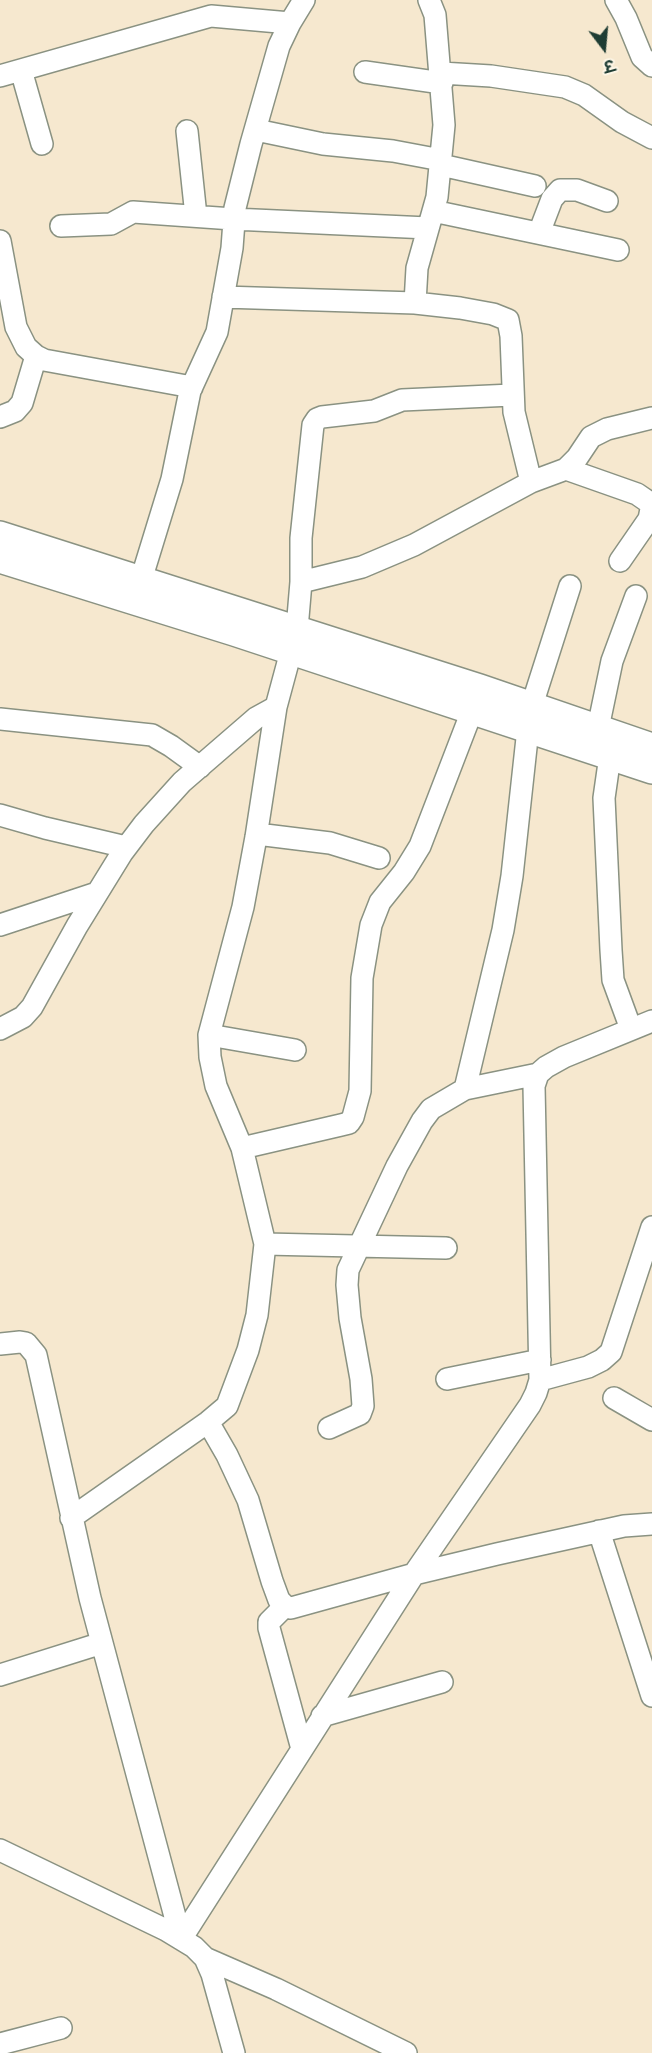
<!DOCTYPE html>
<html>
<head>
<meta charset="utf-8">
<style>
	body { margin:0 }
	#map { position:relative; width:652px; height:2053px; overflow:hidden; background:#f6e8cf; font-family:Itim,"Playpen Sans Deva",sans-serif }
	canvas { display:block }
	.north { position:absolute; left:574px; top:18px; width:60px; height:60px; -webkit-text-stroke:4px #fcf5e5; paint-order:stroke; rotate:164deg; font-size:16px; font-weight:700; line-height:24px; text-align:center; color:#1f3d34 }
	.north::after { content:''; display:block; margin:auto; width:21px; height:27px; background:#1f3d34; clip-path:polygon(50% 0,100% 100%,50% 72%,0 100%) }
</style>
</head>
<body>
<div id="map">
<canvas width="652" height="2053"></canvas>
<div class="north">उ</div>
</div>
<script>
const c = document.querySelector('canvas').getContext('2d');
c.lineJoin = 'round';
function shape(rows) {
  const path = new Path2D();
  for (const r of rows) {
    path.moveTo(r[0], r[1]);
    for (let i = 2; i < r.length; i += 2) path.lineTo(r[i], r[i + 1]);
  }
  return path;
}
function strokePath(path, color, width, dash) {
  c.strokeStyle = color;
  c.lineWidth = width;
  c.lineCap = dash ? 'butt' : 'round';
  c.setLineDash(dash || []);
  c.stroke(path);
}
const minor = shape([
	[616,0,626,18,642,57,652,66],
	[21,70,42,144],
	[365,72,442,83],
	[441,73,491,76,565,87,584,95,622,122,652,138],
	[0,76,211,16,290,23],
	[256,130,323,144,393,151,441,160],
	[187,131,196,216],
	[441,165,535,186],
	[433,211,618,250],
	[61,226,111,224,133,212,233,219,428,228],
	[539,233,552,199,560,190,577,190,607,201],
	[0,241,16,327,26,347,36,356,44,360,192,387],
	[223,297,415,303,460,308,493,314,508,320,511,336,514,412,531,482],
	[415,303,417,268,437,197,444,125,435,15,429,0],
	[0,417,15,411,22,403,36,356],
	[566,469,637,494,650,503,651,509,649,519,620,561],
	[141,580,172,479,190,391,217,332,232,248,235,208,251,144,279,46,290,23,304,0],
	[301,582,362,567,414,545,531,482,566,469,577,458,591,437,607,429,652,418],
	[532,705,570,586],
	[0,719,152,735,171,746,200,767],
	[598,728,612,661,636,596],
	[610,756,604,798,611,950,613,980,631,1029],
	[0,815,45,828,126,847],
	[257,834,330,843,379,858],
	[0,925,97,893],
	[0,1029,23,1017,32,1007,77,926,122,853,144,824,182,782,256,718,276,707],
	[209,1035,295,1050],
	[465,1089,503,930,512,876,528,729],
	[242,1148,341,1125,349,1123,353,1117,360,1091,362,978,371,925,380,902,404,872,420,846,472,711],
	[265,1244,446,1248],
	[0,1344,20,1342,26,1343,36,1355,90,1598,181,1939],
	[447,1379,540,1360],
	[540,1380,588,1367,602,1360,611,1352,652,1227],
	[614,1398,652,1420],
	[208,1422,227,1455,248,1500,272,1581,279,1600,285,1606,291,1608,414,1574,497,1554,624,1526,652,1524],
	[329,1428,360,1414,363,1406,361,1379,350,1318,347,1285,348,1270,397,1166,422,1121,431,1109,465,1089,538,1074],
	[71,1518,208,1422,227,1406,248,1350,257,1315,265,1244,242,1148,216,1086,210,1057,209,1035,243,907,256,837,276,707,297,629,301,582,301,538,313,425,317,419,322,417,374,411,402,400,512,395],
	[599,1531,652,1696],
	[285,1606,269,1622,269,1628,302,1749],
	[0,1675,102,1643],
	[322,1716,442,1682],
	[0,1850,166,1930,194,1947,205,1958,212,1974,234,2053],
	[181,1939,414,1574,530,1405,536,1393,540,1380,534,1086,538,1074,546,1067,564,1057,652,1021],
	[205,1958,276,1989,406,2053],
	[0,2044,61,2028]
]);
const major = shape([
	[0,535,480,688,652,747],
	[0,559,234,632,652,770]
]);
strokePath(minor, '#8a9282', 24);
strokePath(major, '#8a9282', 30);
strokePath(minor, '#fff', 21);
strokePath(major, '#fff', 27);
</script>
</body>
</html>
